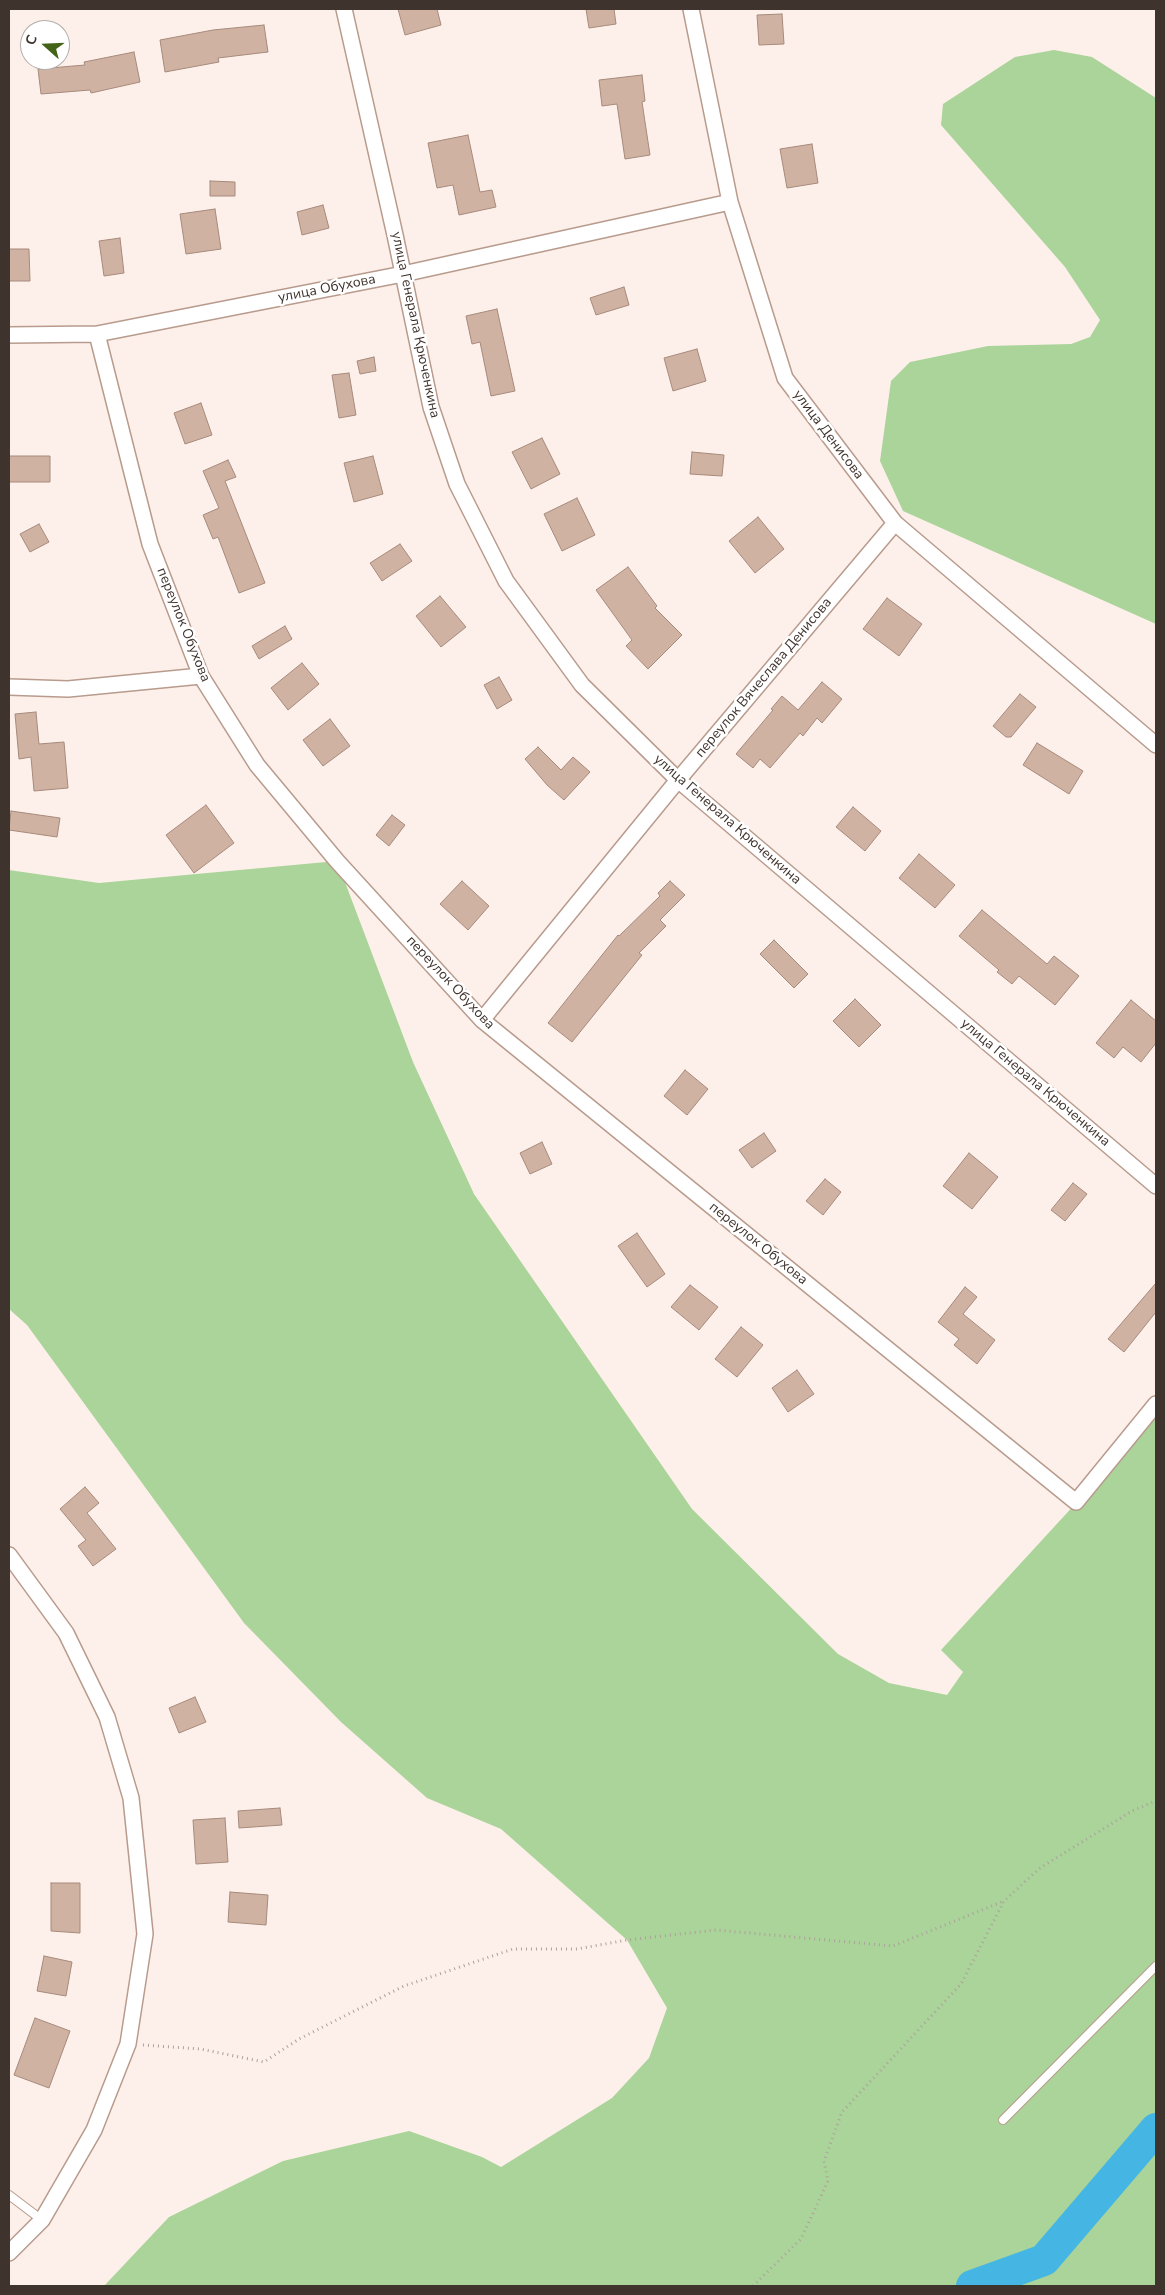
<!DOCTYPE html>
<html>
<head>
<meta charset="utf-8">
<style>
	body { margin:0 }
	#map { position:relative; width:1165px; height:2295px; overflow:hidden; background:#fdf0ea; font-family:"Nunito Sans",sans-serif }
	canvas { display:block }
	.frame { position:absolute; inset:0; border:10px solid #3f332d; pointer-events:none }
	.north { position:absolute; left:20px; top:20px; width:50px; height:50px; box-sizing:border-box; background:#fff; border:1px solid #b2adab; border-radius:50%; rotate:290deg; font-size:14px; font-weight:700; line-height:20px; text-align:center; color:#3f332d }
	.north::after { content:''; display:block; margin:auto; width:18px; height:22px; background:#436317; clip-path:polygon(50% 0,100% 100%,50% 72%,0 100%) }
</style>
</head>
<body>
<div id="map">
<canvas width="1165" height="2295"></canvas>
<div class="frame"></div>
<div class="north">С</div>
</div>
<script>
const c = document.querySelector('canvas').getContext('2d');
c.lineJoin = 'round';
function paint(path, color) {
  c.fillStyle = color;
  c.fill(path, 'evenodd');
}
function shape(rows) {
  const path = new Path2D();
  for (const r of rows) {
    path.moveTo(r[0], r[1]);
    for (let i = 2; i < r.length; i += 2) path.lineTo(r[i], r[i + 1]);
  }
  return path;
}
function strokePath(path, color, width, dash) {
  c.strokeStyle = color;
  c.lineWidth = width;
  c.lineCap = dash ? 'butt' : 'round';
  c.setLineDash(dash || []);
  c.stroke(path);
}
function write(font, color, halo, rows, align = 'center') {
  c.font = font + ' "Nunito Sans",sans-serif';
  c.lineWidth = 5;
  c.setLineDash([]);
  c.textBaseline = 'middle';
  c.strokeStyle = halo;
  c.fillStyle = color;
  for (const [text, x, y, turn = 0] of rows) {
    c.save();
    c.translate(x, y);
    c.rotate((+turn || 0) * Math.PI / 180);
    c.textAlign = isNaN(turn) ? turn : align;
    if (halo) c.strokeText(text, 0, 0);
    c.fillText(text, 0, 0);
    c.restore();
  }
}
const green = shape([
	[1054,50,1092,57,1156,98,1156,624,903,511,880,461,891,381,910,362,988,346,1071,344,1090,337,1100,320,1065,267,941,125,943,104,1015,57],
	[337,861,413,1062,474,1194,692,1509,838,1654,889,1683,947,1695,963,1672,941,1650,1156,1416,1156,2286,104,2286,169,2217,283,2161,409,2131,482,2157,501,2167,612,2098,649,2058,667,2008,627,1940,501,1829,427,1798,341,1722,244,1623,27,1325,9,1309,9,870,99,883]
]);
const river = shape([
	[972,2286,1044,2260,1156,2129]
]);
const building = shape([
	[398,9,437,9,441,25,405,35,398,9],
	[586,9,614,9,616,24,589,28,586,9],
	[782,14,784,44,759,45,757,15,782,14],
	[264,25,268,52,218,58,219,62,165,72,160,40,213,30,264,25],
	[134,52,140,82,91,93,90,90,41,94,38,69,85,65,84,62,134,52],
	[642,75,645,101,642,102,650,155,625,159,617,104,602,106,599,80,642,75],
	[468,135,480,192,492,190,496,207,459,215,453,185,437,188,428,143,468,135],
	[812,144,818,183,787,188,780,149,812,144],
	[210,181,235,182,235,196,210,196,210,181],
	[323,205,329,228,302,235,297,212,323,205],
	[215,209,221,249,186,254,180,214,215,209],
	[120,238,124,273,104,276,99,241,120,238],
	[9,249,29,249,30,281,9,281,9,249],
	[624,287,629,305,596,315,590,298,624,287],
	[497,309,515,391,491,396,480,342,472,344,466,316,497,309],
	[697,349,706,381,673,391,664,358,697,349],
	[374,357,376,371,360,374,357,361,374,357],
	[349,373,356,415,339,418,332,375,349,373],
	[201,403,212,435,185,444,174,413,201,403],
	[542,438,560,474,531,489,512,452,542,438],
	[692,452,724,455,722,476,690,474,692,452],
	[9,456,50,456,50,482,9,482,9,456],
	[373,456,383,494,354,502,344,463,373,456],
	[228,460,236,477,225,481,265,583,239,593,218,537,213,539,203,515,219,508,203,471,228,460],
	[577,498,595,535,562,551,544,514,577,498],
	[758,517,784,549,755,573,729,541,758,517],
	[39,524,49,542,30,552,20,534,39,524],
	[400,544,412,561,382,581,370,563,400,544],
	[628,567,657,606,655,608,682,635,648,669,626,646,632,640,596,590,628,567],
	[440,596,466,627,441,647,416,616,440,596],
	[887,598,922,624,899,656,863,629,887,598],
	[285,626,292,639,259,659,252,646,285,626],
	[302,663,319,684,288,710,271,688,302,663],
	[499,677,512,700,497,709,484,685,499,677],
	[822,682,842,699,822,723,817,718,803,736,800,733,770,768,760,759,753,768,736,754,773,710,771,709,782,696,798,710,822,682],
	[1020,694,1036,707,1011,737,1006,737,993,726,1020,694],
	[36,712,39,744,64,742,68,788,34,791,31,757,19,759,15,714,36,712],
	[330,719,350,746,323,766,303,740,330,719],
	[1037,743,1083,771,1069,794,1023,765,1037,743],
	[538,747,561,770,573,757,590,772,564,800,547,785,525,759,538,747],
	[206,805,234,843,194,873,166,835,206,805],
	[853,807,881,831,865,851,836,827,853,807],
	[11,811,60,818,57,837,9,830,11,811],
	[392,815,405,825,389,846,376,835,392,815],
	[919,854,955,885,935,908,899,878,919,854],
	[462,881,489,906,468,930,440,904,462,881],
	[670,881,685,895,660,920,666,926,639,953,642,955,572,1042,548,1023,618,935,619,936,660,896,658,893,670,881],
	[982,910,1047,964,1054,956,1079,976,1055,1005,1019,976,1012,984,997,972,999,970,959,936,982,910],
	[774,940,808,974,794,988,760,954,774,940],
	[855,999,881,1025,859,1047,833,1021,855,999],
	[1131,1000,1156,1021,1156,1043,1141,1062,1123,1047,1114,1058,1096,1043,1131,1000],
	[685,1070,708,1089,687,1115,664,1096,685,1070],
	[764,1133,776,1151,752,1168,739,1150,764,1133],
	[542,1142,552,1164,530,1174,520,1153,542,1142],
	[969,1153,998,1177,972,1209,943,1186,969,1153],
	[825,1179,841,1192,823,1215,806,1201,825,1179],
	[1073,1183,1087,1194,1065,1221,1051,1210,1073,1183],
	[637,1233,665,1274,647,1287,618,1246,637,1233],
	[1156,1283,1156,1312,1124,1352,1108,1339,1156,1283],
	[690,1285,718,1307,699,1330,671,1307,690,1285],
	[965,1287,977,1297,963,1314,995,1340,977,1364,954,1345,959,1339,938,1322,965,1287],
	[741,1327,763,1345,737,1377,715,1359,741,1327],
	[797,1370,814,1394,788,1412,772,1388,797,1370],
	[85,1487,99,1503,87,1513,116,1549,93,1566,78,1546,86,1540,60,1509,85,1487],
	[195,1697,206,1722,179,1733,169,1708,195,1697],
	[280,1808,282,1825,239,1828,238,1811,280,1808],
	[225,1818,228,1862,196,1864,193,1820,225,1818],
	[51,1883,80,1883,80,1933,51,1931,51,1883],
	[230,1892,268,1895,266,1925,228,1922,230,1892],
	[44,1956,72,1962,66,1996,37,1991,44,1956],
	[35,2018,70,2031,49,2088,14,2075,35,2018]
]);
const path = shape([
	[143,2045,200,2049,264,2062,299,2039,404,1986,513,1949,577,1949,627,1940,716,1930,893,1946,1004,1901],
	[753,2286,801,2239,828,2181,824,2161,842,2112,961,1984,1004,1901,1040,1868,1132,1811,1156,1801]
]);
const lane = shape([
	[1003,2120,1156,1966],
	[9,2195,42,2220]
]);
const street = shape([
	[344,9,395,235,431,407,457,484,506,581,582,685,678,780,1156,1186],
	[691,9,730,202,785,378,895,523,1156,745],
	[97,334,150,544,201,676,257,765,337,861,482,1020,1076,1502,1156,1404],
	[9,335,97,334,403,274,730,202],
	[9,687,68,689,201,676],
	[482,1020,678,780,895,523],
	[9,1555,66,1633,107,1717,131,1798,145,1934,128,2044,94,2130,42,2220,9,2253]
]);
const streetNames = [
	["улица Обухова",327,289,-11],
	["улица Генерала Крюченкина",415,325,78],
	["улица Денисова",828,435,53],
	["переулок Обухова",183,625,68],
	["переулок Вячеслава Денисова",764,678,-50],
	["улица Генерала Крюченкина",727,820,41],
	["переулок Обухова",450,983,47],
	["улица Генерала Крюченкина",1035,1083,40],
	["переулок Обухова",758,1244,39]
];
paint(green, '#aad499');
strokePath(river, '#45b6e4', 32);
paint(building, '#d0b2a3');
strokePath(building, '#a68a7c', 1);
strokePath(lane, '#b89b8d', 10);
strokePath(street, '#b89b8d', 18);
strokePath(path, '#ada19b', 3, [1, 4]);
strokePath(lane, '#fff', 8);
strokePath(street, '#fff', 15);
write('14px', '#3f332d', '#fff', streetNames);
</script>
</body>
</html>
